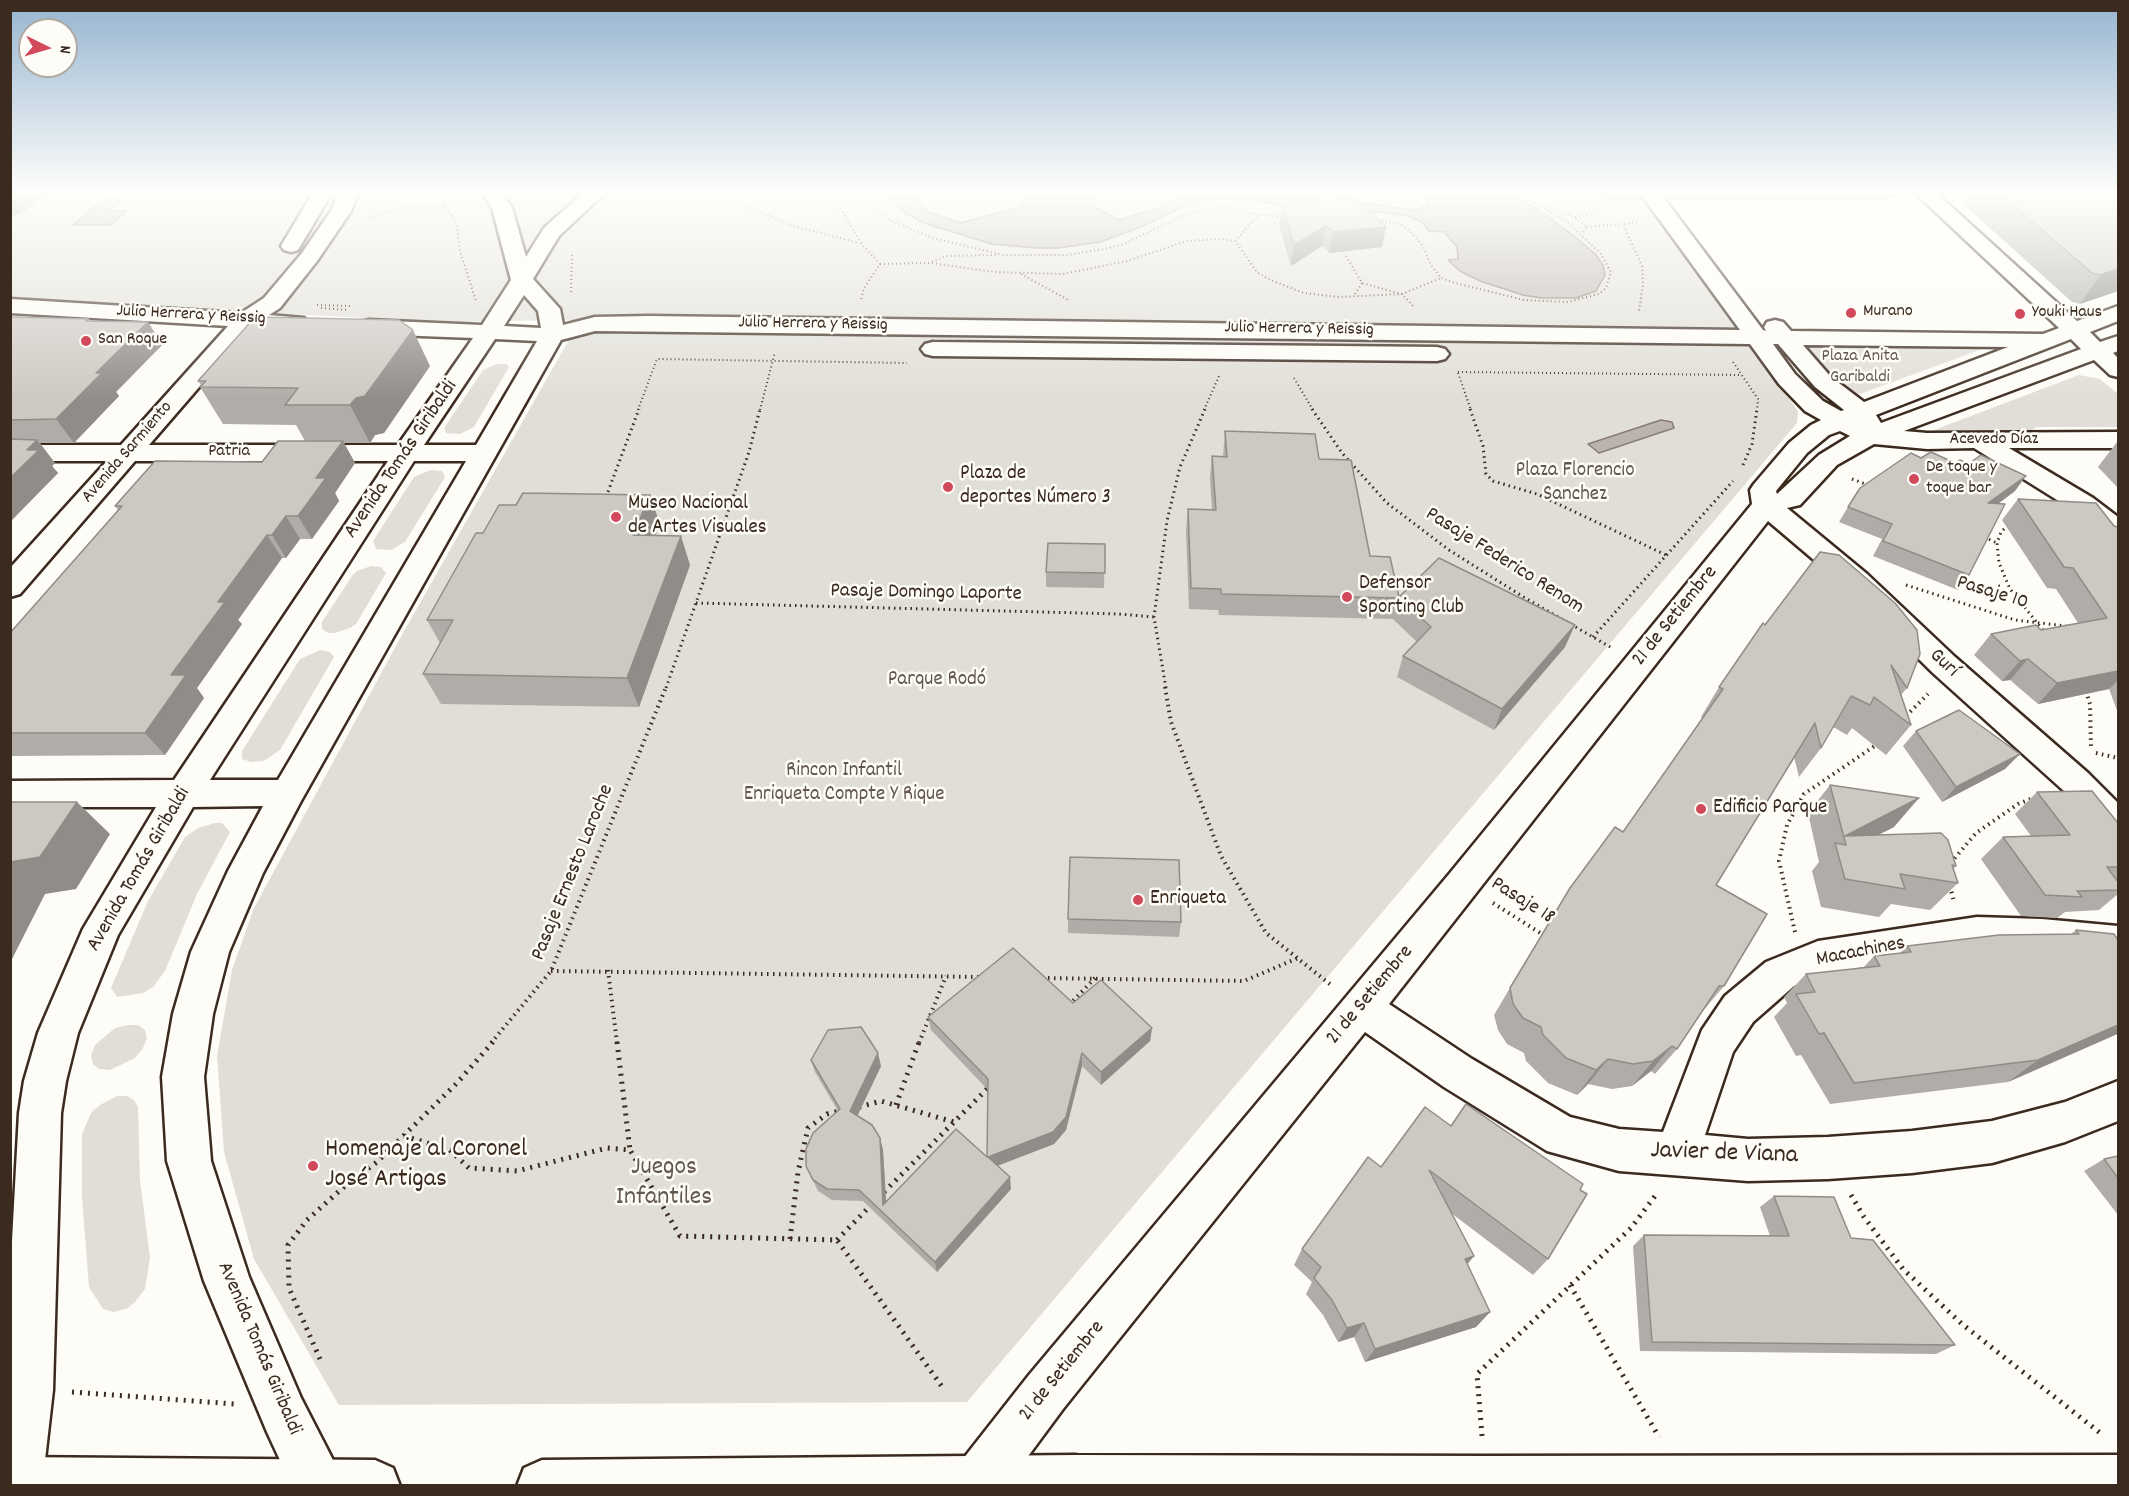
<!DOCTYPE html>
<html>
<head>
<meta charset="utf-8">
<style>
	body { margin:0 }
	#map { position:relative; width:2129px; height:1496px; overflow:hidden; background:#fdfcf7; font-family:Dekko,sans-serif }
	canvas { display:block }
	.frame { position:absolute; inset:0; border:12px solid #3b2a1e; pointer-events:none }
	.north { position:absolute; left:18px; top:18px; width:60px; height:60px; box-sizing:border-box; background:#fdfcf7; border:2px solid #afa8a0; border-radius:50%; rotate:95deg; font-size:16px; font-weight:700; line-height:24px; text-align:center; color:#3b2a1e }
	.north::after { content:''; display:block; margin:auto; width:21px; height:27px; background:#d1495b; clip-path:polygon(50% 0,100% 100%,50% 72%,0 100%) }
</style>
</head>
<body>
<div id="map">
<canvas width="2129" height="1496"></canvas>
<div class="frame"></div>
<div class="north">N</div>
</div>
<script>
const c = document.querySelector('canvas').getContext('2d');
c.lineJoin = 'round';
function paint(path, color) {
  c.fillStyle = color;
  c.fill(path, 'evenodd');
}
function shape(rows) {
  const path = new Path2D();
  for (const r of rows) {
    path.moveTo(r[0], r[1]);
    for (let i = 2; i < r.length; i += 2) path.lineTo(r[i], r[i + 1]);
  }
  return path;
}
function strokePath(path, color, width, dash) {
  c.strokeStyle = color;
  c.lineWidth = width;
  c.lineCap = dash ? 'butt' : 'round';
  c.setLineDash(dash || []);
  c.stroke(path);
}
function write(font, color, halo, rows, align = 'center') {
  c.font = font + ' Dekko,sans-serif';
  c.lineWidth = 5;
  c.setLineDash([]);
  c.textBaseline = 'middle';
  c.strokeStyle = halo;
  c.fillStyle = color;
  for (const [text, x, y, turn = 0] of rows) {
    c.save();
    c.translate(x, y);
    c.rotate((+turn || 0) * Math.PI / 180);
    c.textAlign = isNaN(turn) ? turn : align;
    if (halo) c.strokeText(text, 0, 0);
    c.fillText(text, 0, 0);
    c.restore();
  }
}
const green = shape([
	[10,191,1640,191,1795,407,1798,412,1797,423,967,1402,339,1405,254,1259,224,1152,217,1056,232,970,254,908,403,633,580,320,440,322,11,299],
	[1807,345,1983,346,1985,348,1860,394,1852,392,1825,371,1805,347],
	[497,364,507,364,509,367,474,427,460,434,446,433,444,428,483,370],
	[2079,375,2100,379,2118,394,2118,427,2037,427,2027,433,1937,433,1934,430],
	[430,470,442,471,445,477,405,542,391,550,376,549,373,541,414,477],
	[371,566,381,567,386,573,356,624,350,628,335,633,328,633,322,629,322,622,352,576,357,571],
	[320,650,330,652,334,657,280,750,264,761,251,762,242,759,242,751,300,659],
	[215,823,222,823,230,832,197,894,165,971,153,987,143,993,117,997,111,988,148,901,185,837,198,828],
	[128,1025,138,1025,145,1030,147,1038,143,1048,135,1058,110,1070,99,1069,93,1064,91,1056,95,1045,115,1028],
	[117,1096,127,1096,134,1100,138,1107,140,1180,150,1258,145,1289,135,1302,128,1308,114,1312,103,1309,89,1287,82,1198,82,1134,91,1113,100,1105]
]);
const water = shape([
	[884,191,915,191,924,210,960,223,1020,207,1025,191,1095,191,1094,207,1118,220,1163,207,1191,192,1328,191,1350,201,1414,210,1429,205,1426,198,1416,191,1503,191,1537,209,1574,236,1595,254,1603,265,1605,275,1596,291,1576,298,1541,298,1523,295,1480,281,1460,271,1448,260,1458,259,1457,247,1444,232,1429,231,1422,222,1408,216,1379,212,1367,214,1321,201,1292,210,1271,203,1237,199,1207,200,1180,208,1143,226,1100,242,1058,248,1035,248,992,244,924,223,905,213,884,191],
	[103,200,122,200,109,211,127,211,110,225,73,225,103,200],
	[1661,420,1672,422,1674,428,1599,453,1588,444,1661,420]
]);
const pathFar3 = shape([
	[437,191,456,223,460,251,476,301],
	[713,191,790,225,859,243],
	[830,191,861,243,880,264,864,288,861,300],
	[866,191,878,209,890,220,932,238,1004,255,1067,255,1104,249,1124,244,1182,216,1211,208,1230,207,1258,215,1283,217],
	[1569,191,1586,195],
	[1542,205,1574,217,1587,227,1582,233],
	[1575,217,1595,214,1599,211],
	[369,218,402,208,447,207],
	[1374,219,1401,225,1409,230,1423,246,1431,265,1441,278,1455,283,1524,300,1568,302,1599,294,1606,288,1611,272,1601,254,1568,223,1517,191],
	[1637,222,1623,224,1642,266,1643,284,1639,311],
	[1587,227,1622,224],
	[1235,241,1258,215],
	[1346,256,1362,283,1402,294,1413,306],
	[932,262,946,256,998,255],
	[880,264,931,263,995,272,1063,274,1127,261,1187,241,1220,239,1235,241,1257,272,1268,279,1304,293,1338,297,1402,294,1441,278],
	[1021,274,1070,301],
	[571,292,572,254],
	[1355,294,1362,283],
	[317,305,351,306],
	[321,308,347,310],
	[1733,362,1758,399,1757,410],
	[1458,372,1742,375],
	[1458,373,1471,410],
	[1294,378,1313,410],
	[638,410,657,359,907,363],
	[760,410,775,352],
	[1204,410,1219,376]
]);
const pathFar2 = shape([
	[1312,409,1342,453,1387,503,1449,550,1522,596,1612,648],
	[1470,409,1483,446,1486,474,1493,481,1537,494,1666,555],
	[1743,465,1752,444,1757,409],
	[1852,479,1868,485],
	[606,497,639,409],
	[2008,525,2001,532,1997,543,1999,563,2010,589,2046,634],
	[1984,537,1997,543],
	[1906,585,2015,620,2066,626],
	[696,603,1119,614,1154,617],
	[1593,637,1733,481],
	[666,688,749,452,760,409],
	[1166,688,1154,617,1167,521,1180,467,1205,409]
]);
const pathFar1 = shape([
	[1165,687,1171,722,1221,856,1266,933,1331,985],
	[2086,691,2090,704,2091,749],
	[1906,716,1928,694],
	[2096,753,2118,758],
	[1953,864,1954,859,1976,833,2018,804,2033,798],
	[1950,886,1954,902],
	[1493,903,1545,936],
	[1795,932,1779,861,1787,825,1804,794,1879,743],
	[608,970,617,1043],
	[551,971,981,977],
	[1042,978,1244,981,1298,958],
	[1069,1005,1095,978],
	[491,1043,551,971,666,687],
	[919,1043,946,976]
]);
const path = shape([
	[617,1042,630,1150],
	[896,1105,919,1042],
	[859,1107,881,1101,954,1122],
	[404,1136,450,1150,469,1168,517,1171,607,1148,630,1150,680,1236,837,1240,943,1388],
	[884,1192,989,1087],
	[1851,1195,1864,1217,1903,1269,1962,1324,2104,1436],
	[790,1239,798,1172,808,1128,827,1114,840,1111],
	[837,1240,872,1204],
	[1570,1285,1659,1437],
	[320,1359,289,1288,288,1245,307,1220,346,1185,377,1162,457,1083,493,1042],
	[72,1392,235,1404],
	[1482,1436,1477,1374,1631,1228,1658,1192]
]);
const minor = shape([
	[314,191,333,191,298,250,291,252,284,250,281,246,314,191],
	[340,191,359,191,351,211,317,261,280,308,269,315,304,318,307,323,304,328,296,330,251,327,149,445,398,445,473,338,369,334,361,332,358,327,361,322,369,320,482,325,511,280,492,208,481,191,500,191,512,208,526,257,544,228,586,191,607,191,559,236,533,279,560,309,563,325,595,317,649,316,1740,330,1643,197,1613,197,1606,195,1604,191,1893,191,1891,195,1884,197,1663,197,1763,330,1766,331,1764,327,1767,322,1775,320,1783,322,1791,331,2043,334,2059,328,1913,191,1934,191,2077,321,2118,306,2118,321,2090,332,2100,342,2118,336,2118,351,2113,353,2118,358,2118,377,2110,375,2094,360,1904,431,1927,433,2118,432,2118,448,2009,448,2093,498,2118,517,2118,539,2108,536,2073,510,1974,448,1927,449,1874,444,1837,465,1800,505,1787,508,1867,574,1955,657,2088,773,2118,803,2118,838,2106,834,2064,791,1933,673,1847,588,1768,521,1389,1004,1472,1059,1570,1117,1619,1129,1663,1132,1702,1030,1725,996,1766,962,1818,941,1977,917,2042,919,2118,926,2118,958,2042,951,1977,949,1821,974,1794,986,1753,1022,1733,1052,1705,1135,1748,1139,1828,1137,1912,1131,1992,1121,2065,1102,2118,1081,2118,1121,2065,1142,1992,1163,1912,1173,1828,1179,1748,1181,1619,1171,1547,1151,1444,1087,1365,1032,1063,1409,1006,1486,949,1486,956,1468,1029,1375,1450,873,1752,504,1750,490,1754,484,1789,443,1811,425,1821,420,1805,411,1779,384,1750,344,595,331,561,340,301,801,263,873,229,952,213,1014,204,1077,211,1161,249,1277,301,1398,336,1466,343,1486,292,1486,267,1432,204,1281,167,1161,162,1077,173,1014,191,952,228,871,263,806,193,807,118,935,78,1033,66,1081,61,1113,53,1390,42,1486,10,1486,10,1277,19,1113,24,1081,38,1033,83,929,156,807,10,807,10,781,174,780,388,461,135,461,20,594,10,597,10,568,107,461,10,461,10,445,121,445,228,326,10,313,10,299,241,313,264,298,302,253,331,211,340,191],
	[524,295,538,311,541,328,504,326,524,295],
	[495,339,537,341,476,445,424,445,495,339],
	[2071,339,2081,349,1881,423,1876,415,2071,339],
	[1773,344,1778,344,1815,387,1844,410,1841,411,1823,401,1795,374,1773,344],
	[1803,345,2008,347,1864,402,1831,377,1803,345],
	[1840,431,1850,436,1819,455,1777,494,1776,491,1807,453,1829,435,1840,431],
	[414,461,466,461,278,780,210,780,414,461],
	[933,342,1437,347,1445,349,1449,354,1445,359,1437,361,933,356,925,354,921,349,925,344,933,342]
]);
const major = shape([
	[1076,1455,1485,1456,2118,1455,2118,1486,517,1486,524,1468,542,1460,1076,1455],
	[10,1457,375,1460,393,1468,400,1486,10,1486,10,1457]
]);
const wall = shape([
	[1968,191,2118,191,2118,291,2080,304,2072,302,1962,203],
	[1282,205,1382,247,1329,253,1322,246,1291,266,1279,225],
	[10,317,91,321,148,322,162,345,116,392,119,396,74,443,40,443,55,463,52,466,58,473,10,522],
	[430,366,384,433,375,435,370,443,344,443,355,463,335,493,339,501,312,539,300,539,286,558,282,558,238,620,242,624,197,688,204,698,165,755,10,756,10,633,118,510,115,506,262,462,305,441,296,425,223,424,200,387,201,385,198,381],
	[1225,431,1319,459,1370,556,1399,597,1565,647,1494,730,1397,677,1403,656,1417,642,1393,619,1219,615,1218,610,1189,609,1186,530,1188,509,1212,510,1210,477,1212,456,1223,456],
	[2117,442,2118,442,2118,488,2098,467],
	[1921,458,2015,491,1998,504,1969,575,1958,590,1873,556,1882,539,1839,522,1848,507],
	[2018,499,2114,526,2118,527,2118,713,2109,689,2038,704,2010,680,2002,681,1974,655,1991,634,2041,630,2078,623,2056,589,2047,588,2002,520],
	[660,524,655,535,690,565,639,707,441,704,423,674,440,643,427,620,483,533],
	[1105,544,1104,588,1046,587,1046,572],
	[1820,552,1907,688,1901,695,1911,725,1886,755,1852,728,1847,735,1833,727,1821,748,1799,777,1794,757,1716,885,1724,986,1701,1013,1677,1049,1655,1074,1651,1071,1632,1086,1612,1089,1588,1084,1577,1095,1548,1083,1526,1061,1524,1053,1507,1044,1498,1030,1494,1015,1510,988,1623,832,1703,718,1701,717,1719,687],
	[1916,731,2005,769,1942,802,1903,746],
	[1830,785,1894,827,1877,835,1956,866,1953,869,1958,883,1930,910,1891,904,1879,917,1821,907,1812,871,1819,862,1808,813],
	[2037,792,2118,823,2118,894,2099,910,2065,912,2057,918,2021,916,1981,859,2003,837,2031,836,2015,814],
	[1068,919,1181,922,1179,937,1068,933],
	[2076,930,2118,940,2118,1035,2115,1035,2008,1082,1830,1104,1801,1055,1796,1056,1774,1017,1787,1003,1784,997,1806,974,1863,968,1874,956,1900,953,1907,946,2071,934],
	[1073,1003,1152,1028,1150,1041,1101,1085,1082,1066,1066,1130,1054,1144,997,1166,1011,1189,937,1272,863,1201,832,1200,818,1191,806,1166,838,1111,815,1072,811,1060,881,1066,857,1116,880,1138,883,1150,886,1202,987,1157,988,1090,931,1030,928,1017],
	[1451,1126,1580,1190,1548,1259,1533,1275,1451,1213,1474,1256,1467,1264,1490,1312,1476,1327,1365,1362,1354,1337,1338,1342,1323,1315,1306,1294,1312,1282,1294,1265,1302,1249,1381,1167],
	[2118,1156,2118,1215,2084,1171,2104,1159],
	[1774,1196,1851,1238,1955,1345,1936,1354,1640,1351,1633,1246,1644,1235,1770,1236,1760,1207]
]);
const shadedWall = shape([
	[10,191,52,191,26,210,10,218],
	[1326,226,1322,246,1291,266,1294,245],
	[1386,227,1382,247,1329,253,1333,232],
	[2118,269,2118,291,2080,304,2100,275],
	[148,322,162,345,116,392,119,396,74,443,56,419,96,373],
	[413,330,430,366,384,433,375,435,370,443,350,405],
	[37,440,55,463,52,466,58,473,10,522,10,478,27,450],
	[343,441,355,463,335,493,339,501,312,539,298,516,316,478],
	[2026,476,2015,491,1977,519,1988,503],
	[650,495,660,524,644,564,633,535],
	[286,516,300,539,286,558,272,535],
	[267,535,282,558,238,620,242,624,197,688,204,698,165,755,145,733,171,675,218,602],
	[681,536,690,565,639,707,627,678],
	[1575,625,1565,647,1494,730,1502,709],
	[2028,659,2010,680,2002,681,2020,661],
	[2118,671,2118,680,2109,689,2038,704,2057,683],
	[2020,754,2005,769,1942,802,1956,787],
	[1919,798,1894,827,1839,855,1846,845,1845,836],
	[77,802,110,834,76,889,45,894,10,963,10,862],
	[2118,1025,2118,1033,2115,1035,2008,1082,2038,1060],
	[1152,1028,1150,1041,1101,1085,1101,1072],
	[1672,1046,1651,1071,1632,1086,1653,1061],
	[878,1053,881,1066,854,1123,850,1111],
	[1082,1053,1082,1066,1066,1130,1054,1144,989,1169,988,1157],
	[1608,1059,1588,1084,1577,1095,1596,1070],
	[880,1138,883,1150,887,1216,883,1205],
	[1010,1177,1011,1189,937,1272,935,1262],
	[1474,1256,1461,1272,1465,1259],
	[1490,1312,1476,1327,1365,1362,1375,1349],
	[1364,1323,1354,1337,1338,1342,1347,1328]
]);
const building = shape([
	[1321,191,1336,191,1342,198,1355,198,1386,227,1333,232,1326,226,1294,245,1282,205,1317,204,1321,191],
	[1997,191,2118,191,2118,269,2100,275,2092,273,1997,191],
	[10,317,89,319,86,321,148,322,96,373,102,373,56,419,10,420,10,317],
	[255,317,399,320,413,330,365,396,356,398,350,405,285,405,298,388,200,387,206,381,198,381,255,317],
	[1225,431,1315,434,1319,459,1351,460,1370,556,1390,557,1399,597,1439,558,1575,625,1502,709,1403,656,1431,627,1399,598,1221,594,1221,589,1191,588,1188,509,1216,510,1212,456,1227,457,1225,431],
	[10,439,37,440,27,450,39,450,10,478,10,439],
	[278,441,343,441,316,478,326,478,298,516,286,516,272,535,267,535,218,602,225,602,171,675,186,675,145,733,10,733,10,633,122,506,115,506,155,461,262,462,278,441],
	[1931,452,1955,463,1960,460,1968,464,1981,455,2026,476,1988,503,2005,504,1969,575,1883,541,1892,524,1848,507,1860,488,1911,453,1921,458,1931,452],
	[523,493,650,495,633,535,681,536,627,678,423,674,453,620,427,620,476,533,483,533,499,505,516,505,523,493],
	[2018,499,2096,503,2114,526,2118,527,2118,671,2057,683,2028,659,2020,661,1991,634,2036,625,2041,630,2107,618,2073,568,2064,567,2018,499],
	[1048,543,1105,544,1105,573,1046,572,1048,543],
	[1820,552,1839,555,1895,603,1917,630,1920,654,1907,688,1891,665,1911,725,1874,697,1870,705,1851,696,1821,748,1815,723,1716,885,1767,914,1724,986,1719,986,1677,1049,1672,1046,1653,1061,1633,1064,1608,1059,1596,1070,1566,1058,1543,1035,1541,1027,1523,1018,1513,1004,1510,988,1570,888,1615,827,1623,832,1723,689,1719,687,1763,623,1765,625,1820,552],
	[1959,710,2020,754,1956,787,1916,731,1959,710],
	[1830,785,1919,798,1845,836,1941,833,1948,840,1956,866,1952,865,1958,883,1900,874,1905,889,1845,879,1835,843,1846,845,1830,785],
	[2092,791,2118,823,2118,867,2107,867,2118,882,2118,890,2077,891,2082,897,2045,895,2003,837,2070,835,2037,792,2092,791],
	[10,802,77,802,40,857,10,862,10,802],
	[1070,857,1179,860,1181,922,1068,919,1070,857],
	[2076,930,2114,934,2118,940,2118,1025,2038,1060,1854,1083,1824,1033,1819,1034,1796,994,1815,992,1806,974,1880,966,1874,956,1911,952,1907,946,1999,935,2079,934,2076,930],
	[1013,948,1073,1003,1101,980,1152,1028,1101,1072,1082,1053,1066,1117,1053,1132,988,1157,1010,1177,935,1262,859,1190,827,1189,813,1180,806,1166,806,1149,813,1133,840,1109,811,1060,828,1030,861,1027,878,1053,850,1111,872,1125,880,1138,883,1205,956,1129,987,1157,988,1079,928,1017,1013,948],
	[1466,1104,1583,1184,1580,1190,1587,1194,1548,1259,1429,1170,1474,1256,1465,1259,1490,1312,1375,1349,1364,1323,1347,1328,1332,1300,1314,1278,1321,1267,1302,1249,1368,1157,1381,1167,1425,1107,1451,1126,1466,1104],
	[2118,1156,2118,1178,2104,1159,2118,1156],
	[1774,1196,1834,1197,1851,1238,1873,1240,1955,1345,1652,1342,1644,1235,1789,1236,1774,1196]
]);
const markers = [
	[1851,313,6,"#d1495b"],
	[2020,314,6,"#d1495b"],
	[86,341,6,"#d1495b"],
	[1914,479,6,"#d1495b"],
	[948,487,6,"#d1495b"],
	[616,517,6,"#d1495b"],
	[1347,597,6,"#d1495b"],
	[1701,809,6,"#d1495b"],
	[1138,900,6,"#d1495b"],
	[313,1166,6,"#d1495b"]
];
const farPoinames = [
	["Murano",1863,313],
	["Youki Haus",2032,314],
	["San Roque",98,341],
	["De toque y",1926,469],
	["toque bar",1926,490]
];
const farStreetnames = [
	["Julio Herrera y Reissig",191,316,3],
	["Julio Herrera y Reissig",813,325,1],
	["Julio Herrera y Reissig",1299,330,1],
	["Acevedo Díaz",1994,441],
	["Avenida Sarmiento",128,453,-49],
	["Patria",229,453]
];
const farParknames = [
	["Plaza Anita",1860,358],
	["Garibaldi",1860,379]
];
const streetNames = [
	["Avenida Tomás Giribaldi",402,460,-56],
	["Pasaje Federico Renom",1504,562,32],
	["Pasaje Domingo Laporte",926,594,1],
	["Pasaje 10",1992,594,17],
	["21 de Setiembre",1676,617,-51],
	["Gurí",1943,664,43],
	["Avenida Tomás Giribaldi",140,870,-60],
	["Pasaje Ernesto Laroche",574,873,-68],
	["Pasaje 18",1522,902,32],
	["Macachines",1861,953,-11],
	["21 de Setiembre",1371,996,-50],
	["Avenida Tomás Giribaldi",258,1349,67],
	["21 de Setiembre",1063,1372,-51]
];
const parkNames = [
	["Plaza Florencio",1575,472],
	["Sanchez",1575,496],
	["Parque Rodó",937,681],
	["Rincon Infantil",844,772],
	["Enriqueta Compte Y Rique",844,796]
];
const poiNames = [
	["Plaza de",960,475],
	["deportes Número 3",960,499],
	["Museo Nacional",628,505],
	["de Artes Visuales",628,529],
	["Defensor",1359,585],
	["Sporting Club",1359,609],
	["Edificio Parque",1713,809],
	["Enriqueta",1150,900]
];
const nearPoinames = [
	["Homenaje al Coronel",325,1151],
	["José Artigas",325,1181]
];
const nearStreetnames = [
	["Javier de Viana",1724,1155,2]
];
const nearParknames = [
	["Juegos",664,1169],
	["Infantiles",664,1199]
];
paint(green, '#e1ded7');
paint(water, '#bbb4ad');
strokePath(water, '#887d74', 1.5);
strokePath(minor, '#3b2a1e', 5);
strokePath(major, '#3b2a1e', 5);
strokePath(pathFar3, '#3b2a1e', 2, [1, 3]);
strokePath(pathFar2, '#3b2a1e', 3, [1.5, 4]);
strokePath(pathFar1, '#3b2a1e', 4, [1.5, 4.5]);
strokePath(path, '#3b2a1e', 5, [2, 6]);
paint(minor, '#fdfcf7');
paint(major, '#fdfcf7');
paint(wall, '#b0aca7');
paint(shadedWall, '#908c88');
paint(building, '#cdc8c2');
strokePath(building, '#908c88', 1.5);
const sky = c.createLinearGradient(0, 0, 0, 401);
sky.addColorStop(0, '#96b4d0');
sky.addColorStop(0.48, '#fefefb');
sky.addColorStop(1, '#fefefb00');
c.fillStyle = sky;
c.fillRect(0, 0, 2129, 401);
for (const [x, y, r, color] of markers) {
  const dot = new Path2D();
  dot.arc(x, y, r, 0, 2 * Math.PI);
  c.fillStyle = color;
  c.fill(dot);
  strokePath(dot, '#fdfcf7', 2);
}
write('18px', '#3b2a1e', '#fdfcf7', farPoinames, 'left');
write('18px', '#3b2a1e', '#fdfcf7', farStreetnames);
write('18px', '#64574c', '#fdfcf7', farParknames);
write('21px', '#3b2a1e', '#fdfcf7', streetNames);
write('21px', '#64574c', '#fdfcf7', parkNames);
write('21px', '#3b2a1e', '#fdfcf7', poiNames, 'left');
write('26px', '#3b2a1e', '#fdfcf7', nearPoinames, 'left');
write('26px', '#3b2a1e', '#fdfcf7', nearStreetnames);
write('26px', '#64574c', '#fdfcf7', nearParknames);
</script>
</body>
</html>
